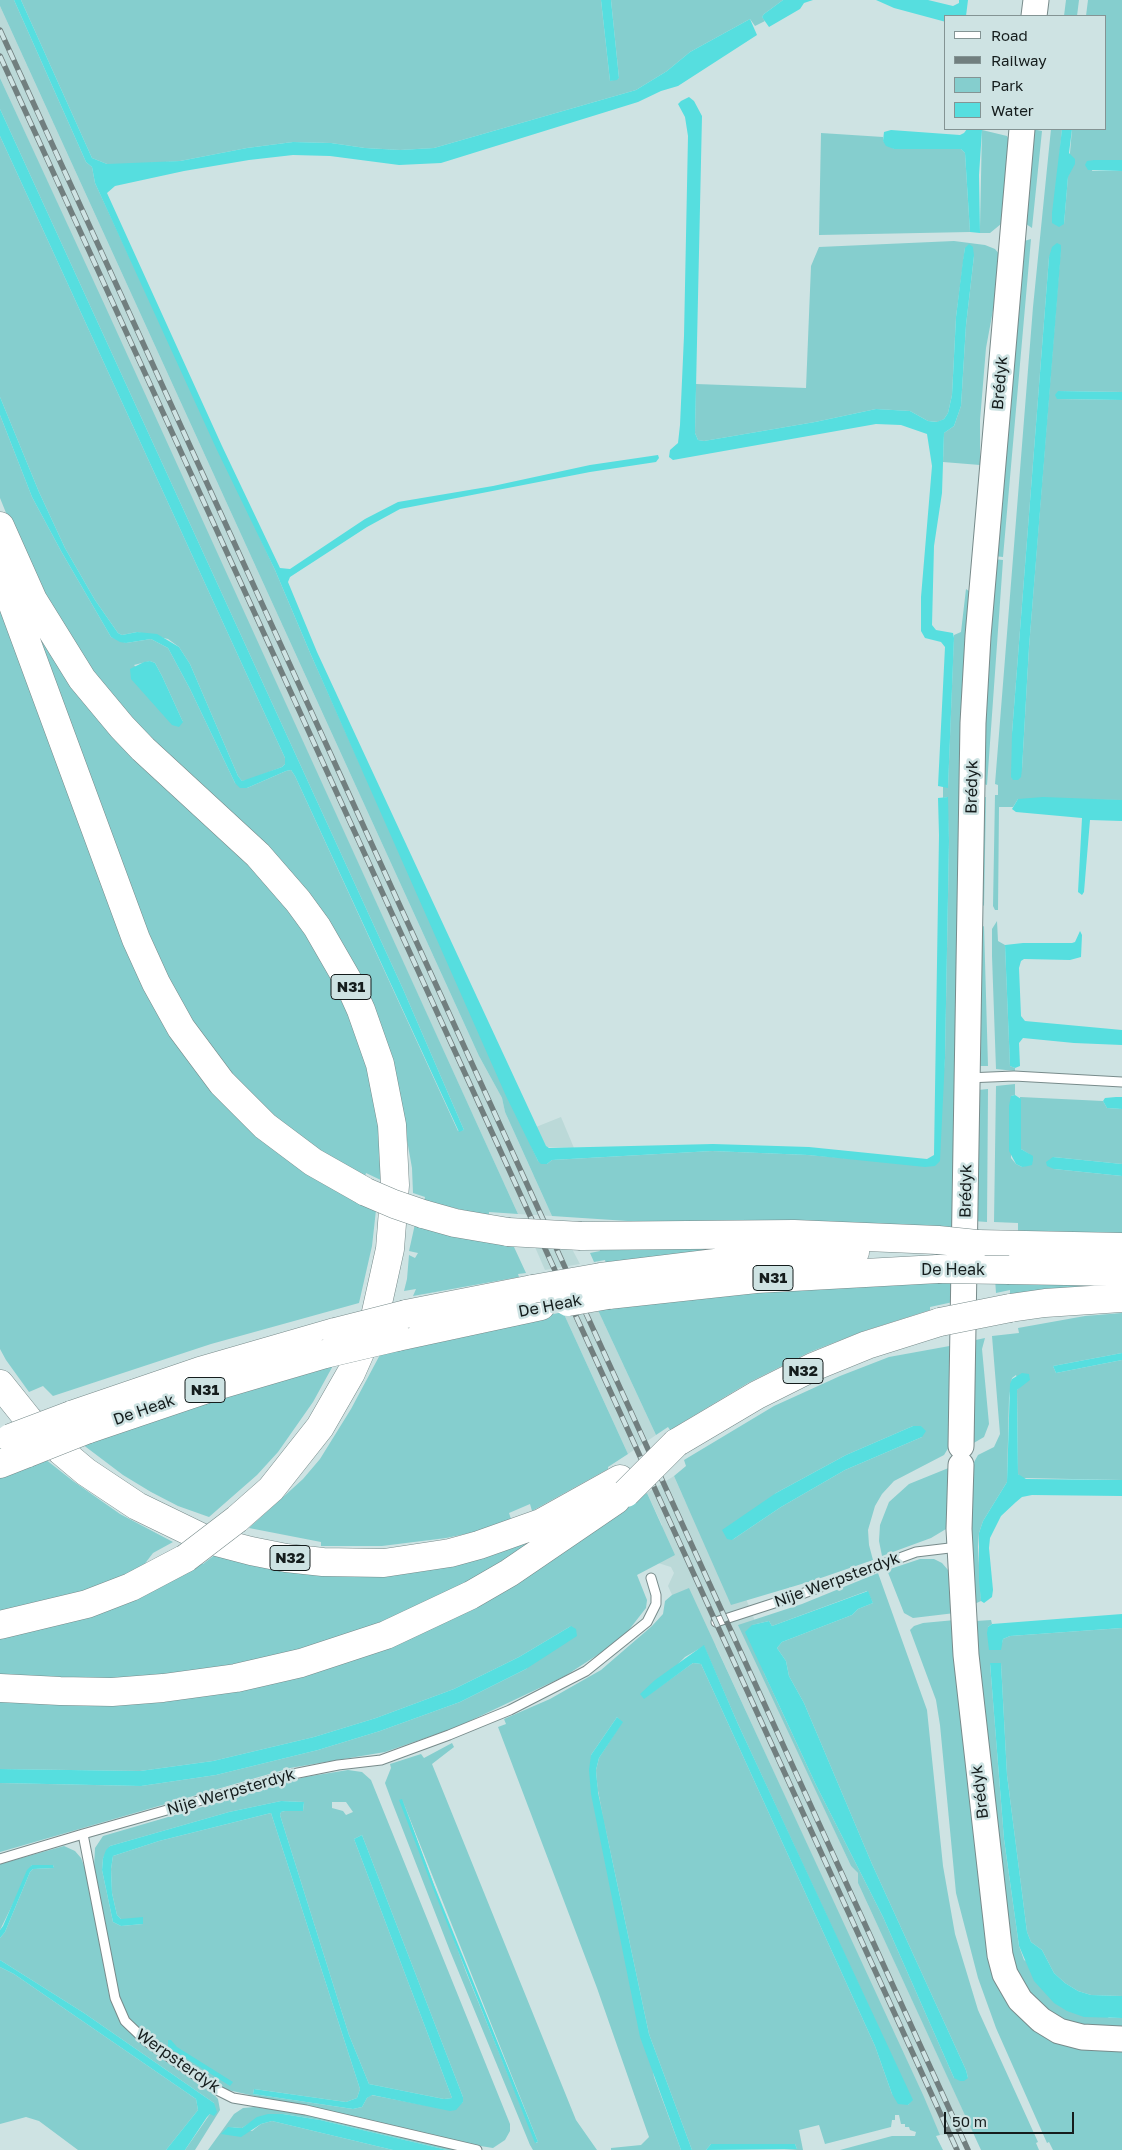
<!DOCTYPE html>
<html>
<head>
<meta charset="utf-8">
<style>
	body { margin:0 }
	#map { position:relative; width:1122px; height:2150px; overflow:hidden; background:#cee3e3; font-family:"Golos Text",sans-serif }
	canvas { display:block }
	.legend { position:absolute; left:944px; top:15px; width:162px; height:115px; box-sizing:border-box; background:#cee3e3; border:1px solid #849494; margin:0; padding:6px 9px; list-style:none; font-size:15px; color:#151d1d }
	.legend li { display:flex; align-items:center; gap:10px; height:25px }
	.legend b { width:25px; border:1px solid #849494 }
	.scale { position:absolute; left:944px; top:2112px; width:130px; height:22px; box-sizing:border-box; border:2px solid #151d1d; border-top:0; padding-left:6px; font-size:15px; line-height:18px; white-space:nowrap; color:#151d1d; -webkit-text-stroke:4px #cee3e3; paint-order:stroke }
</style>
</head>
<body>
<div id="map">
<canvas width="1122" height="2150"></canvas>
<ul class="legend">
<li><b style="height:6px;background:#fff"></b>Road</li>
<li><b style="height:6px;background:#717f7f"></b>Railway</li>
<li><b style="height:14px;background:#85cece"></b>Park</li>
<li><b style="height:14px;background:#56dedf"></b>Water</li>
</ul>
<div class="scale">50 m</div>
</div>
<script>
const c = document.querySelector('canvas').getContext('2d');
c.lineJoin = 'round';
function paint(path, color) {
  c.fillStyle = color;
  c.fill(path, 'evenodd');
}
function shape(rows) {
  const path = new Path2D();
  for (const r of rows) {
    path.moveTo(r[0], r[1]);
    for (let i = 2; i < r.length; i += 2) path.lineTo(r[i], r[i + 1]);
  }
  return path;
}
function strokePath(path, color, width, dash) {
  c.strokeStyle = color;
  c.lineWidth = width;
  c.lineCap = dash ? 'butt' : 'round';
  c.setLineDash(dash || []);
  c.stroke(path);
}
function write(font, color, halo, rows, align = 'center') {
  c.font = font + ' "Golos Text",sans-serif';
  c.lineWidth = 5;
  c.setLineDash([]);
  c.textBaseline = 'middle';
  c.strokeStyle = halo;
  c.fillStyle = color;
  for (const [text, x, y, turn = 0] of rows) {
    c.save();
    c.translate(x, y);
    c.rotate((+turn || 0) * Math.PI / 180);
    c.textAlign = isNaN(turn) ? turn : align;
    if (halo) c.strokeText(text, 0, 0);
    c.fillText(text, 0, 0);
    c.restore();
  }
}
const built = shape([
	[0,6,479,1056,502,1098,505,1112,552,1216,518,1214,0,78],
	[561,1117,574,1148,546,1147,536,1127],
	[535,1247,572,1249,580,1264,545,1270],
	[596,1306,656,1435,628,1454,563,1312],
	[674,1476,686,1503,742,1589,755,1621,779,1710,851,1866,858,1873,858,1883,973,2132,940,2135,716,1646,679,1610,668,1586,674,1573,671,1567,658,1563,662,1525,647,1493]
]);
const green = shape([
	[0,0,14,0,86,162,92,167,95,183,275,570,311,655,538,1161,547,1164,552,1160,712,1151,808,1155,935,1166,945,1058,949,841,947,797,943,798,943,787,948,787,954,635,961,632,966,589,973,594,956,1227,673,1224,552,1216,505,1112,502,1098,479,1056,0,6],
	[21,0,601,0,610,81,619,78,611,0,783,0,764,14,762,17,765,21,755,26,750,19,690,52,667,71,636,90,434,148,400,150,365,148,331,143,293,142,247,148,180,161,121,165,107,164,92,158],
	[1066,0,1079,0,1077,16,1064,16],
	[1088,0,1122,0,1122,160,1094,160,1092,171,1122,171,1122,392,1058,391,1057,399,1122,400,1122,800,1018,799,1013,807,999,807,998,910,995,910,993,906,995,795,998,795,998,785,995,784,1033,307,1051,129,1062,129,1053,223,1064,224,1072,129,1106,129,1106,16,1086,16],
	[1061,245,1029,647,1022,769,1012,779,1012,733,1049,257],
	[0,78,106,308,518,1214,489,1212,489,1216,424,1201,425,1197,413,1193,412,1168,404,1123,371,1006,74,649,17,540,0,498,0,415,32,497,61,551,111,637,126,643,151,639,168,648,190,689,235,783,247,788,286,771,291,770,295,776,458,1131,464,1130,403,989,0,109],
	[150,661,155,663,162,676,183,722,134,665],
	[1032,129,1042,131,1032,228,1023,222],
	[982,130,1007,136,1012,145,1001,224,990,233,980,233,980,227],
	[821,133,883,137,883,141,894,149,961,149,965,153,970,232,819,235],
	[0,136,285,758,285,764,282,767,248,780,242,781,238,776,190,664,179,647,168,639,137,632,122,635,118,633,95,600,65,548,39,492,0,397],
	[1031,239,1003,557,994,556,1021,242],
	[954,241,985,245,995,249,1000,255,1001,267,986,348,980,420,980,465,943,462,944,433,954,426,961,406,966,325,974,256,965,248,956,317,952,395,948,413,944,419,938,422,928,421,910,411,876,409,815,422,704,441,698,440,695,433,696,384,806,388,811,266,819,247],
	[993,559,1003,560,987,785,981,783],
	[0,594,160,1010,376,1210,372,1246,359,1303,211,1344,53,1396,43,1386,29,1392,6,1360,0,1349],
	[20,596,227,841,290,908,338,983,376,1095,385,1182,366,1173,365,1177,320,1151,264,1108,222,1062,192,1021,167,977,148,934],
	[986,797,984,906,979,901,981,798],
	[997,921,998,941,1005,945,1010,1066,1015,1068,1015,1071,996,1069,992,956,992,929],
	[984,926,988,1066,976,1066,979,929],
	[1015,1084,1015,1095,1011,1096,1011,1158,1016,1164,1022,1167,1029,1154,1021,1149,1020,1097,1103,1101,1107,1108,1122,1109,1122,1164,1053,1157,1054,1169,1122,1176,1122,1236,1018,1231,1018,1223,994,1222,996,1086],
	[988,1089,987,1222,973,1221,978,1090],
	[415,1224,503,1240,504,1246,514,1247,526,1273,518,1274,519,1277,413,1296,416,1289,404,1291,407,1279,409,1255,415,1258,418,1253,409,1251],
	[820,1244,607,1268,605,1260,594,1262,590,1253,600,1251,599,1248],
	[1099,1278,1122,1288,1010,1296,1010,1290,996,1293,995,1279],
	[954,1279,953,1302,930,1307,930,1310,864,1331,810,1352,748,1383,670,1430,668,1427,656,1435,596,1306,627,1300],
	[563,1312,628,1454,608,1467,608,1469,532,1511,530,1504,509,1513,511,1519,475,1532,446,1538,382,1546,321,1546,321,1542,249,1528,303,1479,320,1459,351,1409,382,1351],
	[1122,1313,1122,1353,1053,1366,1056,1373,1122,1360,1122,1480,1022,1478,1018,1474,1018,1467,1017,1390,1020,1386,1016,1375,1012,1378,1009,1398,1007,1482,983,1521,979,1533,978,1547,981,1601,970,1606,967,1534,973,1464,978,1455,994,1447,1000,1434,992,1336,1019,1333,1018,1328,1085,1316],
	[985,1338,982,1349,989,1424,984,1437,972,1444,971,1341],
	[955,1345,952,1442,944,1455,894,1481,882,1494,875,1506,868,1530,869,1545,873,1560,815,1580,731,1605,674,1476,686,1466,684,1460,774,1406,840,1376,889,1357],
	[913,1426,921,1426,922,1437,845,1470,781,1507,732,1540,776,1493,846,1455],
	[335,1362,313,1402,278,1452,257,1475,209,1517,178,1506,151,1492,123,1475,82,1444],
	[45,1459,73,1481,120,1514,173,1542,153,1553,140,1570,97,1588,0,1612,0,1472],
	[951,1467,950,1522,946,1529,931,1538,882,1556,879,1541,880,1525,889,1502,909,1484],
	[647,1493,675,1555,637,1575,647,1600,646,1608,628,1631,602,1652,565,1676,457,1727,385,1752,290,1768,0,1852,0,1783,141,1786,216,1775,318,1750,380,1731,460,1702,526,1669,571,1626,519,1657,454,1689,376,1718,314,1737,213,1761,140,1771,0,1769,0,1697,271,1681,632,1503],
	[569,1522,425,1608,299,1654,162,1679,0,1678,0,1633,198,1562,203,1564,216,1554,284,1569],
	[920,1559,934,1559,942,1563,948,1570,955,1613,913,1618,904,1613,887,1570],
	[878,1573,927,1710,943,1866,955,1934,978,2010,1038,2142,1036,2143,1039,2150,981,2150,858,1883,858,1873,851,1866,738,1625,802,1604],
	[867,1591,873,1603,858,1609,852,1615,782,1642,777,1648,786,1661,789,1676,804,1703,872,1864,966,2070,968,2078,954,2078,883,1917,816,1785,764,1673,752,1625,769,1621,772,1626],
	[689,1588,924,2097,940,2135,936,2136,943,2150,840,2150,892,2136,915,2136,916,2132,910,2130,909,2127,905,2127,905,2124,901,2124,899,2115,895,2115,895,2120,892,2120,891,2127,825,2144,819,2125,799,2130,803,2150,784,2150,797,2149,795,2144,711,2144,706,2150,692,2150,649,2034,598,1793,596,1770,599,1758,622,1722,617,1717,591,1755,654,2077,681,2150,611,2150,611,2148,641,2145,649,2137,597,1988,498,1727,506,1724,504,1719,550,1699,601,1670,652,1626,663,1614,665,1601,672,1595],
	[704,1646,738,1724,912,2100,908,2105,892,2094,875,2046,701,1664,693,1663,644,1698,685,1657],
	[955,1620,1006,1996,1122,2048,1122,2150,1053,2150,1049,2142,1047,2143,996,2028,978,1978,956,1893,940,1725,936,1700,910,1630,914,1626,923,1623],
	[991,1620,992,1624,988,1627,1002,1643,1003,1639,1010,1636,1122,1628,1122,1996,1091,1995,1078,1991,1065,1983,1054,1973,1042,1950,1031,1942,1027,1932,1007,1775,1001,1663,990,1663,1004,1839,1019,1946,1024,1960,1109,2018,1122,2018,1122,2030,1083,2028,1046,2012,1024,1988,1009,1952,972,1650,976,1621],
	[452,1743,454,1747,432,1764,576,2120,597,2150,533,2150,530,2145,450,1951,392,1802,385,1783,391,1768,390,1764,421,1754,424,1758],
	[402,1799,538,2142,536,2143,466,1972],
	[348,1770,362,1772,371,1780,510,2124,510,2131,505,2140,493,2148,468,2144,228,2090,215,2084,148,2038,128,2017,120,2003,94,1868,95,1848,103,1836,305,1777],
	[281,1801,304,1802,303,1811,285,1811,281,1812,280,1815,349,2035,369,2084,444,2099,452,2098,354,1839,362,1835,463,2097,463,2102,450,2110,371,2095,367,2098,362,2107,353,2109,253,2094,254,2089,346,2102,357,2098,360,2089,271,1813,159,1841,113,1856,111,1869,112,1893,117,1915,121,1919,143,1924,121,1926,113,1922,102,1870,103,1858,110,1846,229,1812],
	[332,1802,346,1802,353,1812,346,1815,343,1811,332,1808],
	[64,1846,75,1851,81,1858,86,1871,109,1994,121,2022,144,2045,211,2091,218,2099,220,2110,195,2150,185,2150,210,2114,214,2103,84,2013,0,1960,0,1938,5,1932,30,1872,33,1869,54,1868,53,1865,32,1865,0,1930,0,1864],
	[0,1967,14,1974,196,2099,198,2110,166,2150,78,2150,39,2121,26,2117,0,2124],
	[255,2107,305,2114,461,2150,447,2150,320,2120,283,2114,248,2124,242,2128,228,2127,252,2131,261,2124,272,2121,393,2150,208,2150,234,2114,243,2108]
]);
const water = shape([
	[14,0,21,0,92,158,107,164,180,161,247,148,293,142,331,143,365,148,400,150,434,148,636,90,667,71,690,52,750,19,757,35,678,86,661,91,638,102,441,163,399,165,330,156,293,155,249,160,184,171,115,186,107,193,222,446,280,568,290,569,365,519,398,502,493,486,590,465,658,455,659,458,656,462,590,472,400,509,367,527,290,577,288,582,317,652,546,1146,549,1148,713,1144,809,1147,927,1159,934,1155,939,835,938,798,948,797,949,841,945,1058,940,1161,935,1166,925,1167,808,1155,712,1151,552,1160,547,1164,541,1164,538,1161,506,1096,311,655,275,570,216,448,95,183,92,167,86,162],
	[601,0,611,0,619,78,617,80,610,81],
	[783,0,813,0,804,3,800,9,769,27,762,17,764,14],
	[876,0,928,0,953,6,959,3,959,0,968,0,966,16,946,16,946,22,894,8],
	[689,97,694,101,702,116,695,433,698,440,704,441,815,422,876,409,910,411,928,421,937,422,944,419,948,413,952,395,956,317,963,260,965,248,969,244,973,247,974,256,966,325,961,406,954,426,944,433,942,493,934,546,932,625,936,630,953,633,954,638,948,788,938,786,945,647,941,642,925,638,921,631,921,597,932,466,927,434,901,425,876,424,673,460,669,457,670,450,678,443,680,425,684,336,688,136,685,117,678,104,681,101],
	[0,109,403,989,464,1130,459,1132,295,776,291,770,286,771,247,788,240,788,235,783,190,689,168,648,151,639,126,643,120,642,111,637,61,551,32,497,0,415,0,397,39,492,65,548,95,600,118,633,122,635,137,632,157,634,179,647,190,664,238,776,242,781,282,767,285,764,285,758,0,136],
	[967,129,982,130,979,175,980,233,970,232,965,153,961,149,894,149,886,146,883,141,884,132,891,130,960,135,964,133],
	[1062,129,1072,129,1069,153,1075,159,1075,164,1068,177,1064,224,1059,227,1052,223,1052,213],
	[1094,160,1122,160,1122,171,1088,170,1085,165,1087,161],
	[1057,243,1061,245,1061,251,1029,647,1022,769,1021,777,1018,780,1013,780,1011,777,1012,733,1049,257,1052,247],
	[1058,391,1122,392,1122,400,1057,399,1055,395],
	[150,661,155,663,162,676,183,722,179,727,172,725,131,679,130,669,144,662],
	[1043,797,1122,800,1122,821,1090,820,1084,892,1082,895,1078,892,1082,818,1016,812,1012,809,1018,799],
	[1080,931,1082,935,1081,957,1070,960,1024,959,1021,961,1019,968,1021,1016,1025,1021,1122,1030,1122,1045,1074,1043,1023,1038,1019,1043,1020,1066,1015,1068,1010,1066,1005,945,1023,943,1072,943,1075,942],
	[1015,1095,1021,1099,1021,1149,1033,1156,1033,1160,1032,1165,1028,1166,1022,1167,1016,1164,1009,1151,1009,1106,1011,1096],
	[1116,1097,1122,1097,1122,1109,1107,1108,1103,1101,1105,1098],
	[1053,1157,1122,1164,1122,1176,1054,1169,1047,1166,1046,1162],
	[1122,1353,1122,1360,1056,1373,1053,1366],
	[1022,1373,1029,1374,1030,1380,1017,1390,1018,1474,1026,1479,1122,1480,1122,1496,1032,1495,1022,1497,1016,1502,1001,1516,990,1538,989,1548,993,1590,992,1597,984,1603,981,1601,979,1581,979,1533,983,1521,1007,1482,1010,1384,1012,1379],
	[913,1426,921,1426,926,1431,922,1437,845,1470,781,1507,732,1540,727,1539,722,1530,776,1493,846,1455],
	[868,1591,873,1603,858,1609,852,1615,782,1642,777,1648,786,1661,789,1676,804,1703,872,1864,966,2070,968,2078,964,2081,960,2081,954,2078,883,1917,816,1785,745,1632,752,1625,769,1621,772,1626],
	[1122,1614,1122,1628,1010,1636,1003,1639,1001,1650,989,1650,987,1633,988,1627,992,1624],
	[571,1626,576,1629,577,1636,526,1669,460,1702,380,1731,318,1750,216,1775,141,1786,0,1783,0,1769,140,1771,213,1761,314,1737,376,1718,454,1689,519,1657],
	[704,1645,738,1724,913,2100,908,2105,898,2104,892,2094,875,2046,701,1664,693,1663,644,1699,640,1694,655,1680],
	[990,1663,1001,1663,1007,1775,1027,1932,1031,1942,1042,1950,1054,1973,1065,1983,1078,1991,1091,1995,1122,1996,1122,2018,1084,2017,1067,2011,1054,2003,1034,1981,1019,1946,1004,1839],
	[617,1717,623,1722,599,1758,596,1770,598,1793,649,2034,692,2150,681,2150,640,2037,591,1794,589,1770,591,1755],
	[402,1799,434,1885,538,2142,535,2143,432,1886,399,1800],
	[281,1801,304,1802,303,1811,285,1811,281,1812,280,1815,349,2035,369,2084,444,2099,452,2098,354,1839,362,1835,463,2097,463,2102,456,2110,450,2111,372,2095,367,2098,362,2107,353,2109,253,2094,254,2089,346,2102,357,2098,360,2089,271,1813,159,1841,113,1856,111,1869,112,1893,117,1915,121,1919,143,1917,143,1924,121,1926,113,1922,102,1870,103,1858,106,1850,110,1846,229,1812],
	[32,1865,53,1865,54,1868,33,1869,30,1872,5,1932,0,1938,0,1930,3,1926,27,1870],
	[0,1960,84,2013,214,2103,217,2112,214,2116,210,2114,207,2117,185,2150,166,2150,198,2110,196,2099,14,1974,0,1967],
	[168,2040,171,2040,177,2047,233,2082,230,2086,168,2047],
	[268,2114,283,2114,320,2120,447,2150,393,2150,272,2121,261,2124,241,2137,221,2134,228,2127,242,2128,257,2117],
	[711,2144,795,2144,797,2149,706,2150]
]);
const lane = shape([
	[967,1078,1014,1076,1122,1082],
	[716,1622,796,1596,916,1552,958,1547],
	[83,1834,293,1774,338,1765,381,1760,449,1735,510,1710,586,1671,647,1622,656,1604,656,1595,651,1578],
	[0,1859,83,1834,115,1998,125,2021,146,2041,217,2090,233,2098,306,2110,477,2150]
]);
const secondary = shape([
	[1034,16,1036,0],
	[961,1446,973,723,978,636,1022,129],
	[961,1465,959,1529,966,1655,1000,1955,1005,1974,1020,2000,1041,2020,1059,2031,1082,2037,1122,2039]
]);
const highway = shape([
	[0,526,33,600,82,679,122,727,143,749,258,855,298,901,317,927,347,979,361,1010,380,1064,392,1125,395,1185,390,1249,374,1321,351,1373,320,1427,271,1489,237,1519],
	[0,570,136,939,156,983,181,1028,222,1083,265,1126,313,1162,366,1192],
	[423,1214,455,1223,508,1232],
	[581,1236,794,1234,938,1240],
	[977,1244,1122,1247],
	[1009,1270,1122,1272],
	[601,1277,748,1259,855,1252],
	[608,1295,756,1279,938,1269],
	[1010,1308,1045,1303,1122,1298],
	[406,1314,533,1289],
	[397,1337,541,1306],
	[0,1384,28,1419,61,1451,86,1472,137,1506,205,1539,251,1551,286,1558,323,1562,384,1563,450,1553,479,1545,541,1523,620,1479],
	[71,1415,200,1371,335,1332],
	[86,1430,216,1386,325,1354],
	[676,1443,757,1395,813,1367,867,1345,940,1322],
	[0,1464,28,1453],
	[0,1625,87,1604,131,1587,186,1558],
	[0,1688,60,1691,112,1692,163,1688,236,1678,301,1663,386,1635,471,1595,509,1573,616,1500]
]);
const rail = shape([
	[0,30,968,2150],
	[0,56,957,2150]
]);
const highwayBridge = shape([
	[366,1192,394,1204,423,1214],
	[508,1232,581,1236],
	[938,1240,977,1244],
	[938,1269,1009,1270],
	[533,1289,601,1277],
	[568,1302,608,1295],
	[940,1322,1010,1308],
	[335,1332,406,1314],
	[325,1354,397,1337],
	[10,1438,71,1415],
	[28,1453,86,1430],
	[626,1493,676,1443],
	[186,1558,237,1519]
]);
const shields = [
	[351,987,40],
	[773,1278,40],
	[803,1371,40],
	[205,1390,40],
	[290,1558,40]
];
const shieldNames = [
	["N31",351,987],
	["N31",773,1278],
	["N32",803,1371],
	["N31",205,1390],
	["N32",290,1558]
];
const streetNames = [
	["Brédyk",1000,383,-85],
	["Brédyk",972,787,-89],
	["Brédyk",966,1191,-89],
	["De Heak",953,1270],
	["De Heak",550,1306,-11],
	["De Heak",144,1410,-19],
	["Nije Werpsterdyk",837,1580,-20],
	["Nije Werpsterdyk",231,1792,-16],
	["Brédyk",980,1792,-97],
	["Werpsterdyk",178,2061,35]
];
paint(built, '#bbd9d8');
paint(green, '#85cece');
paint(water, '#56dedf');
strokePath(lane, '#788b8b', 11);
strokePath(secondary, '#788b8b', 27);
strokePath(highway, '#788b8b', 29);
strokePath(lane, '#fff', 9);
strokePath(secondary, '#fff', 25);
strokePath(highway, '#fff', 28);
strokePath(rail, '#717f7f', 5.5);
strokePath(rail, '#cee3e3', 4, [11]);
strokePath(highwayBridge, '#788b8b', 29, []);
strokePath(highwayBridge, '#fff', 28);
for (const [x, y, w] of shields) {
  const box = new Path2D();
  box.roundRect(x - w / 2, y - 12.5, w, 25, 4);
  c.fillStyle = '#cee3e3';
  c.fill(box);
  strokePath(box, '#151d1d', 1);
}
write('bold 15px', '#151d1d', null, shieldNames);
write('16px', '#151d1d', '#cee3e3', streetNames);
</script>
</body>
</html>
